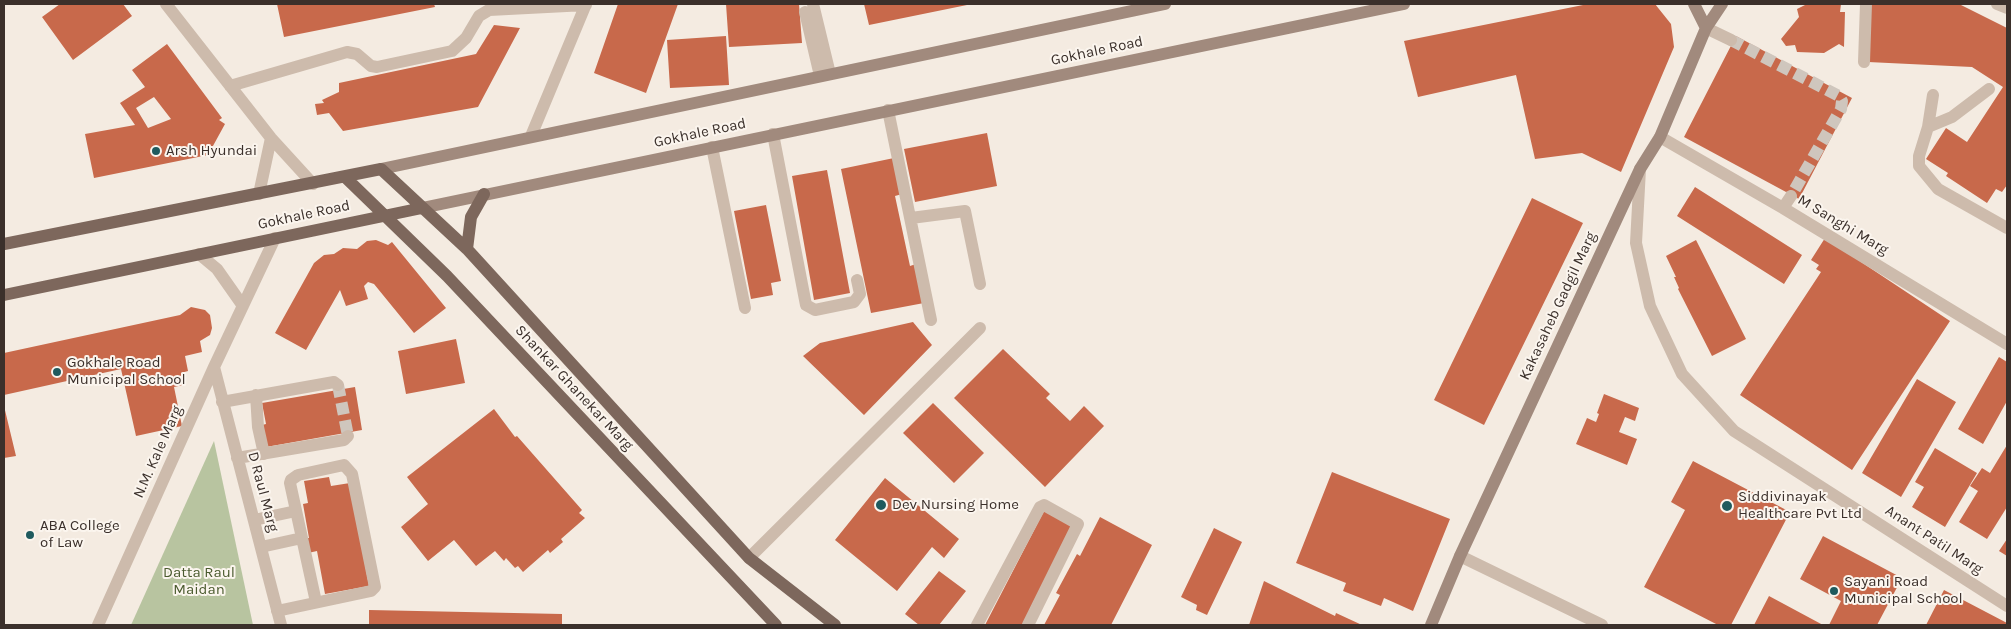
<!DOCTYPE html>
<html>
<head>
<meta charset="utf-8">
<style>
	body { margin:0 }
	#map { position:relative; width:2011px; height:629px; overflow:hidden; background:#f4ebe1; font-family:Karla,sans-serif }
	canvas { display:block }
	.frame { position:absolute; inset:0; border:5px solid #3b302b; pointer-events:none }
</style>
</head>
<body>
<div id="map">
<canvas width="2011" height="629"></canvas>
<div class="frame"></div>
</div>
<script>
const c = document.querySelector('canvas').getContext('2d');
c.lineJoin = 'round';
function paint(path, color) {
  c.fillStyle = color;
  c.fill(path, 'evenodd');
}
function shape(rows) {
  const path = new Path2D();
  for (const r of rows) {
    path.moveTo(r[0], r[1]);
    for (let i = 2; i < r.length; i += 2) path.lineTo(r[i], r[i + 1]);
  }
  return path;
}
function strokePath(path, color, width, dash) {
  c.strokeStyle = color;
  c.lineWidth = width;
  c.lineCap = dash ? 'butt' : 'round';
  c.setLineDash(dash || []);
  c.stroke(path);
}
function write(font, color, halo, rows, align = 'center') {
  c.font = font + ' Karla,sans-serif';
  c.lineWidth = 4;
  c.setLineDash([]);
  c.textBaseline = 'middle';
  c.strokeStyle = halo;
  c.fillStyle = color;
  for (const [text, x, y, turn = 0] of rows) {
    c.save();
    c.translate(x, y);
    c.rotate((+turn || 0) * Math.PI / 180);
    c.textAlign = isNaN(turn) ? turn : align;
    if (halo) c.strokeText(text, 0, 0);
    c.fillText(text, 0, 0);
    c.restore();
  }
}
const green = shape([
	[214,441,253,625,131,625]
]);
const building = shape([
	[60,4,123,4,132,16,73,60,42,17],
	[277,4,434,4,435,7,284,37],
	[618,4,678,4,646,93,594,73],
	[726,4,799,4,802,43,729,47],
	[864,4,967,4,967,5,869,25],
	[1588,4,1655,4,1671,24,1674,47,1621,172,1582,153,1535,159,1516,75,1418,97,1404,41],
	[1807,4,1841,4,1840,12,1845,12,1844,47,1839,44,1824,53,1797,52,1795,45,1786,46,1781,39,1799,17,1797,9],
	[1871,4,1961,5,2007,28,2007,185,2002,192,1996,189,1987,203,1946,176,1948,173,1926,159,1946,128,1967,142,2003,87,1972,67,1868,62],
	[494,25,520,28,478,107,343,131,329,113,317,115,315,104,324,103,322,100,339,92,339,83,476,54],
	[726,36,729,85,670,88,667,40],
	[1736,36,1852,98,1799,199,1684,137],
	[167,44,222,118,219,120,225,124,208,155,94,178,85,134,135,125,120,103,145,87,132,70],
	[154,97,171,119,148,128,136,108],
	[987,133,997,186,915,202,904,149],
	[894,158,902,194,895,196,910,266,916,264,924,303,871,313,841,169],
	[827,170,850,293,814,300,792,176],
	[1695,187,1802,255,1784,284,1677,216],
	[1532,198,1583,223,1484,425,1434,400],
	[766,205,781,281,771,283,773,295,751,299,734,211],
	[1825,238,1950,321,1852,470,1740,395,1821,272,1816,269,1819,265,1811,260],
	[376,240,388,245,392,242,446,308,414,333,374,284,368,282,364,286,368,299,346,306,340,290,306,350,275,333,314,263,324,255,334,254,343,248,357,249,367,241],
	[1696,240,1746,339,1712,356,1678,289,1679,288,1674,277,1676,277,1666,256],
	[191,307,205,310,210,315,212,328,210,335,200,341,202,352,185,356,188,371,181,373,183,385,174,387,182,426,136,436,121,369,4,395,4,353,180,315],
	[913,322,932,345,864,415,803,356,820,343],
	[456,339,465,383,406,394,398,351],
	[1003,349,1050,394,1046,398,1070,421,1084,406,1104,426,1045,487,954,398],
	[1999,357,2007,362,2007,401,1983,444,1958,429],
	[1917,379,1956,402,1901,497,1862,473],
	[355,387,362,430,266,447,262,425,266,424,262,403],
	[1604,394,1639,408,1635,421,1625,417,1619,432,1637,439,1627,465,1576,444,1587,418,1596,422,1599,414,1597,413],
	[933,403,984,453,954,483,903,433],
	[4,406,16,456,4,458],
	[494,409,515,437,517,436,582,510,579,513,585,518,561,539,563,542,550,553,548,550,523,572,518,566,515,568,506,558,504,561,495,551,476,566,454,540,428,561,401,527,428,504,407,477],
	[2007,445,2007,507,1987,539,1959,522,1978,491,1970,486,1982,468,1990,473],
	[1935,448,1977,473,1945,527,1912,507,1924,487,1915,482],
	[1693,461,1790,512,1731,625,1718,625,1644,587,1685,510,1671,502],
	[1332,472,1450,519,1413,611,1384,598,1381,606,1343,591,1346,583,1296,563],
	[329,477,331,486,350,483,369,586,325,594,317,551,308,553,305,538,309,538,303,504,308,503,304,481],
	[885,478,959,539,944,558,932,547,897,591,835,540],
	[1044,511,1074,526,1022,625,985,625],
	[1100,517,1152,545,1111,625,1044,625,1060,595,1056,593,1077,554,1080,556],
	[1214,528,1242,542,1207,615,1196,610,1197,605,1181,597],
	[1823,536,1902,578,1877,625,1829,625,1841,601,1800,579],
	[2007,539,2007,556,1999,551],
	[939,571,966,591,939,625,919,625,905,614],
	[1264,581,1335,616,1336,613,1362,625,1249,625],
	[1944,590,2007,623,2007,625,1926,625],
	[1769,596,1823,625,1754,625],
	[369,610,562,614,562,625,369,625]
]);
const streetTunnel = shape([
	[1731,40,1839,96,1842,101,1841,109,1791,196],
	[338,385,348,436]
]);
const lane = shape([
	[1997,4,2007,8],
	[1864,62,1866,4],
	[1933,95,1928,127,1919,156,1919,166,1938,189,2007,228],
	[1928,127,1952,117,1989,89]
]);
const street = shape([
	[166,4,271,138,313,184],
	[813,4,830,74],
	[805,12,820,76],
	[1706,28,1731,40],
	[230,86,347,52,357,54,371,66,377,67,452,51,466,38,479,16,489,10,586,5],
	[888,110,931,320],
	[773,134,806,305,815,310,854,302,860,294,857,280],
	[531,136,586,4],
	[1660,137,1783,208,2007,344],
	[712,147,745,308],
	[1640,169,1636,243,1650,306,1682,374,1734,431,2007,606],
	[259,194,271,138],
	[1783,208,1791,196],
	[911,218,965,211,980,284],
	[199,254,217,269,243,306],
	[214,367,281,625],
	[256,395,258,427,264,454],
	[222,402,334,382,338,385],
	[237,458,344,440,348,436],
	[254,520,296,511],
	[261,547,302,538],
	[1460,556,1602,625],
	[749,558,980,328],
	[277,611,371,591,375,587,352,474,344,465,298,475,291,480,290,483,316,602],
	[98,625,214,367,275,238],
	[977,625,1040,507,1044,505,1078,524,1028,625]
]);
const secondary = shape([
	[1694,4,1706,28],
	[381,169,1165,4],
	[422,208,1404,4],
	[1431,625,1460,556,1640,169,1660,137,1706,28,1722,4]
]);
const primary = shape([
	[345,177,447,276,776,625],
	[4,244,381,169,467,249,749,558,835,625],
	[467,249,471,217,484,194],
	[4,295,422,208]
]);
const markers = [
	[156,151,5,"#1f5a5e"],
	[57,372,5,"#1f5a5e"],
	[881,505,6,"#1f5a5e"],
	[1727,506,6,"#1f5a5e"],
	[30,535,5,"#1f5a5e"],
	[1834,591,5,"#1f5a5e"]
];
const streetNames = [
	["Gokhale Road",1097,51,-12],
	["Gokhale Road",700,133,-12],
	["Gokhale Road",304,215,-12],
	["M Sanghi Marg",1843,225,31],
	["Kakasaheb Gadgil Marg",1558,306,-65],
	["Shankar Ghanekar Marg",574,388,47],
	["N.M. Kale Marg",158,452,-66],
	["D Raul Marg",263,492,75],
	["Anant Patil Marg",1934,540,33]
];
const poiNames = [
	["Arsh Hyundai",166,151],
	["Gokhale Road",67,363],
	["Municipal School",67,380],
	["Siddivinayak",1738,497],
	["Healthcare Pvt Ltd",1738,514],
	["Dev Nursing Home",892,505],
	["ABA College",40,526],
	["of Law",40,543],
	["Sayani Road",1844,582],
	["Municipal School",1844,599]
];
const parkNames = [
	["Datta Raul",199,573],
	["Maidan",199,590]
];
paint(green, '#b8c4a0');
paint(building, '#c8694b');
strokePath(streetTunnel, '#cfc6bd', 12, [12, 6]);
strokePath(lane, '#cdbbac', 12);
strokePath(street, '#cdbbac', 12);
strokePath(secondary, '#a18a7d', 12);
strokePath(primary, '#7d675c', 12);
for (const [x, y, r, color] of markers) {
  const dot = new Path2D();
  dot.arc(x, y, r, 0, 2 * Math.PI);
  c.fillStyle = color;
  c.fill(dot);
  strokePath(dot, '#fbf5ee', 2);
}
write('15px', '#3b302b', '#fbf5ee', streetNames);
write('15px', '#3b302b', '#fbf5ee', poiNames, 'left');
write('15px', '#4a5a2e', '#fbf5ee', parkNames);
</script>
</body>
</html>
